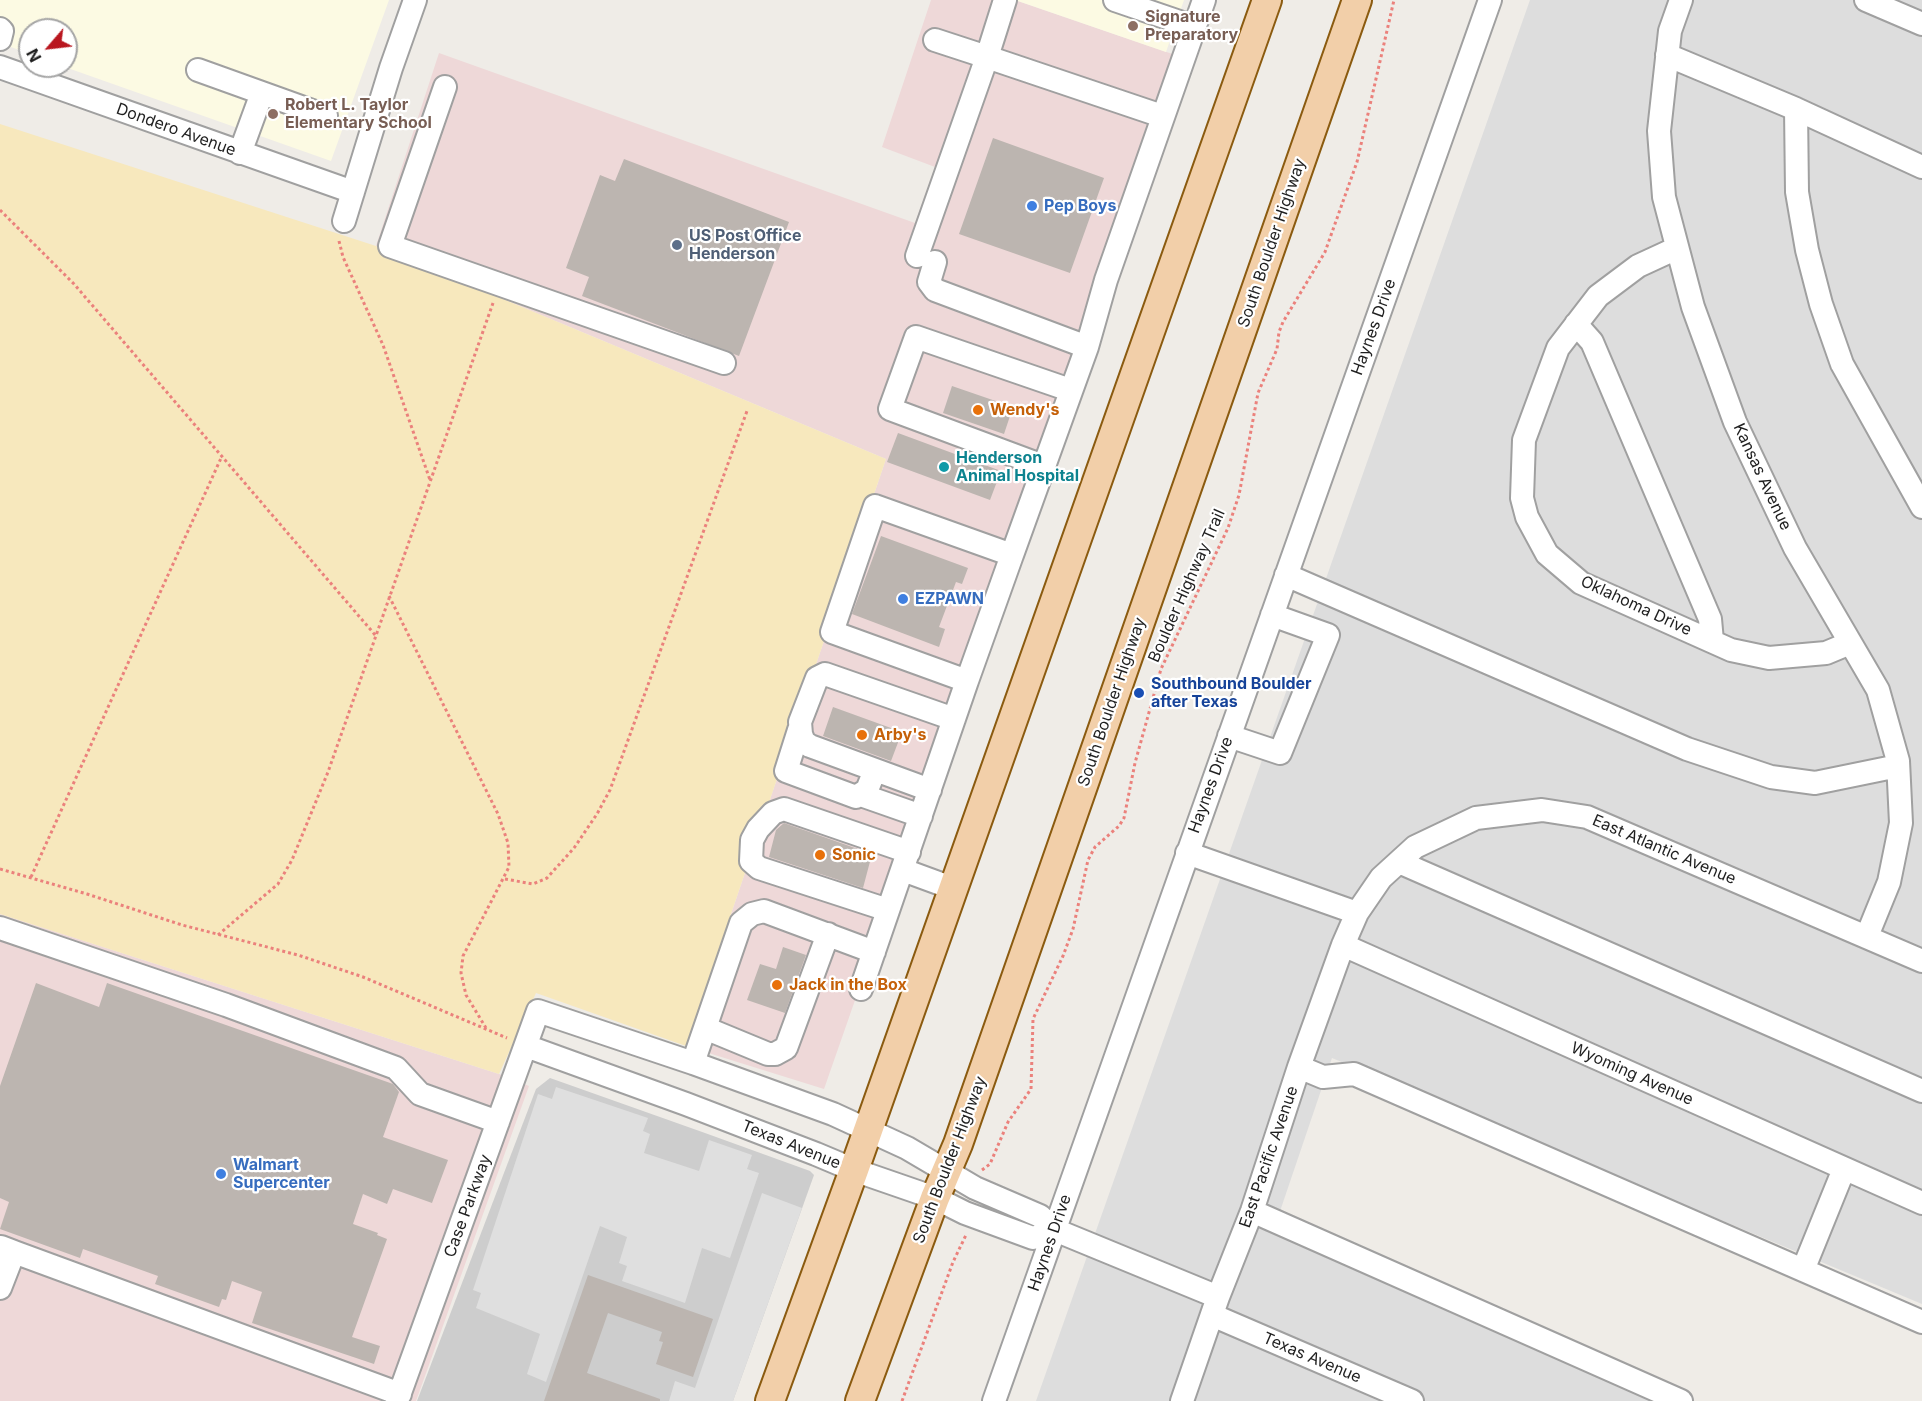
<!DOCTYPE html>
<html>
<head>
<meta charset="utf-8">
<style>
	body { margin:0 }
	#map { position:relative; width:1922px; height:1401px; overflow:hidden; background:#efece7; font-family:Inter,sans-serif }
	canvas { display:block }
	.north { position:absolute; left:18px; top:18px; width:60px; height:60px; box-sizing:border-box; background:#fff; border:2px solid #a5a5a5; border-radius:50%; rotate:242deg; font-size:16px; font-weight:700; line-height:24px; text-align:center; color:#1f1f1f }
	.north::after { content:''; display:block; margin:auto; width:21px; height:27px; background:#b9161f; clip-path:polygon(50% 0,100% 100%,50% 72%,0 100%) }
</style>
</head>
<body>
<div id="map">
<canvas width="1922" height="1401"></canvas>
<div class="north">N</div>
</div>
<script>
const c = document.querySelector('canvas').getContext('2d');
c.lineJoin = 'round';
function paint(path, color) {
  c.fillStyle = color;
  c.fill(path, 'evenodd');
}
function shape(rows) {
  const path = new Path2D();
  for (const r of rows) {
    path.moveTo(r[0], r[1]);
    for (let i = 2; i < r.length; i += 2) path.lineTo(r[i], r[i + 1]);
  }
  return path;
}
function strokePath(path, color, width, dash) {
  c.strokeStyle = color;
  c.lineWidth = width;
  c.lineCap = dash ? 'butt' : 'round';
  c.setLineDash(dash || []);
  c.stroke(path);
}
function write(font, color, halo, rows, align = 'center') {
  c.font = font + ' Inter,sans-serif';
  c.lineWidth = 4.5;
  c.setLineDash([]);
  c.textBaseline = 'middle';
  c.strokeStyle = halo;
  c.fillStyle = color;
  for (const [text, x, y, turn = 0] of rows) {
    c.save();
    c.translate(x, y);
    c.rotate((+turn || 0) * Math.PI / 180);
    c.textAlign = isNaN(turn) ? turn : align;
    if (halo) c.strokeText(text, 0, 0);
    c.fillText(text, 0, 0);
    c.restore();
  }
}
const residential = shape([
	[1530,0,1922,0,1922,1304,1332,1058,1275,1226,1665,1401,1036,1401]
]);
const commercial = shape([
	[931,0,1015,0,1184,58,824,1089,686,1046,886,459,376,246,439,53,915,223,935,167,882,147],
	[0,914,499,1074,529,1086,416,1401,0,1401]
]);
const education = shape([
	[0,0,389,0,331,161,62,66,66,66,66,30,30,30,30,54,0,43],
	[1015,0,1184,0,1166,52]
]);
const religious = shape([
	[550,1078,705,1133,810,1171,814,1175,733,1401,417,1401,536,1089]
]);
const sand = shape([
	[0,124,376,246,886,459,686,1046,536,993,499,1074,0,914]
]);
const parking = shape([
	[556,1087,648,1118,643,1131,650,1134,644,1153,699,1171,709,1140,752,1155,747,1169,759,1173,730,1258,702,1248,685,1303,622,1281,627,1266,619,1263,627,1237,600,1226,546,1382,527,1374,540,1334,476,1308,481,1293,473,1290,538,1094,552,1099],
	[762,1193,802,1208,733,1401,669,1401,675,1381,695,1388]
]);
const building = shape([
	[993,138,1104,178,1070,273,959,234],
	[624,159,789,222,739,356,582,296,589,277,566,268,600,175,615,181],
	[952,386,1013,407,1004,434,943,413],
	[898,433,1001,471,990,500,887,462],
	[881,536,968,568,962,584,956,582,939,627,945,629,939,647,852,614],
	[833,707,902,732,891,761,823,736],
	[784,823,872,854,863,888,769,857,776,830],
	[783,947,806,955,785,1013,747,1000,760,964,776,969],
	[36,983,99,1007,107,983,393,1084,399,1092,383,1137,448,1160,432,1203,393,1189,387,1204,363,1194,353,1224,378,1233,377,1235,387,1239,352,1337,380,1346,374,1364,252,1323,262,1292,232,1281,226,1300,222,1299,219,1307,155,1284,158,1276,83,1249,80,1258,0,1229,9,1202,0,1198,0,1086],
	[588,1275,713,1319,693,1377,656,1364,663,1342,659,1341,662,1332,608,1313,587,1373,660,1399,660,1401,544,1401]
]);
const path = shape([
	[0,210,74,284,376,636],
	[339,241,343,257,383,345,430,480],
	[389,596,498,814,508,843,509,867,463,956,461,973,466,995,486,1028],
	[0,869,87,894,182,925,298,955,363,977,507,1038],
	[31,877,222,456],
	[505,879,533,884,547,878,574,848,597,814,610,790,747,411],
	[218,935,278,884,292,860,328,772,493,303],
	[982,1170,990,1164,1008,1122,1031,1089,1033,1019,1063,956,1073,929,1088,860,1095,847,1119,826,1124,818,1135,763,1161,669,1228,528,1239,495,1258,393,1277,349,1279,332,1283,322,1325,252,1357,162,1394,0],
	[902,1401,953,1262,966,1235]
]);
const minor = shape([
	[1005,0,987,57,1162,116],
	[1115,0,1194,27],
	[1681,0,1670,31,1659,131,1664,197,1693,307,1735,422,1795,548,1878,690,1898,761,1901,823,1889,882,1867,936],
	[1866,0,1922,24],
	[0,29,2,31,0,39],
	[1667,55,1796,109,1922,167],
	[0,67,353,192],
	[198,70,262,93,240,153],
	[445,87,390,246,724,363],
	[262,93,326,116],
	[1796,109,1797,192,1807,250,1821,304,1842,364,1922,507],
	[344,221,391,68,415,0],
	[1677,248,1638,266,1598,296,1558,348,1524,440,1522,498,1527,517,1547,554,1581,583,1731,650,1769,658,1826,653,1850,643],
	[917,256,987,57,935,40],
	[935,262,929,282,935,290,1087,347,1106,280,1204,0],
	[1576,324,1592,342,1710,619,1712,641],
	[1043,466,890,409,916,337,1070,390],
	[1012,555,967,681,832,632,875,506,1012,555,1087,347],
	[1286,575,1687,749,1771,777,1815,783,1898,766],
	[799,730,786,771,856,797,867,790,875,770],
	[1229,736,1280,753,1328,635,1272,615],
	[930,790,810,746,804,742,801,734,800,722,817,678,825,674,954,719],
	[861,795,921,816],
	[1187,853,1357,913],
	[1399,862,1922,1091],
	[903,870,952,888],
	[888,910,759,868,751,861,752,840,758,829,773,813,784,809,909,852],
	[0,928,226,1005,396,1068,420,1094,498,1122],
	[1343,945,1922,1203],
	[861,989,967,681],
	[705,1028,768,1054,775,1054,786,1048,828,934],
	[526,1046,686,1104,816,1154,854,1170,935,1198,965,1213,1033,1238,1055,1230],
	[693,1063,741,923,752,914,764,911,874,952],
	[1299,1067,1323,1077,1354,1074,1922,1322],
	[1252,1211,1681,1401],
	[14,1252,400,1394],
	[1803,1270,1844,1169],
	[0,1288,14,1252,1,1247],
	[1212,1315,1412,1401],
	[397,1401,538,1011,693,1063,833,1114,907,1148,975,1188,1040,1216,1055,1230,1218,1297],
	[994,1401,1490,0],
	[1182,1401,1218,1297,1252,1211,1299,1067,1343,945,1357,913,1381,878,1415,847,1476,818,1542,810,1587,817,1922,961]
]);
const major = shape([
	[770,1401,854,1170,1267,0],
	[860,1401,935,1198,958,1144,1357,0]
]);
const markers = [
	[1133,26,6,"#8d6e63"],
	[273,114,6,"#8d6e63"],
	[1032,206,6,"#3f7fe0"],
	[677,245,6,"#5c6f8a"],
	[978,410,6,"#e8710a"],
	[944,467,6,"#0f9aa8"],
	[903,599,6,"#3f7fe0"],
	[1139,693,6,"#1a4fb4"],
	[862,735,6,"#e8710a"],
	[820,855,6,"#e8710a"],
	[777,985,6,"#e8710a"],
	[221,1174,6,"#3f7fe0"]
];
const educationNames = [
	["Signature",1145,17],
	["Preparatory",1145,35],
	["Robert L. Taylor",285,105],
	["Elementary School",285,123]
];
const streetNames = [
	["Dondero Avenue",176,130,20],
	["South Boulder Highway",1272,243,-71],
	["Haynes Drive",1374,327,-70],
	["Kansas Avenue",1762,477,65],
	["Boulder Highway Trail",1187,586,-66],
	["Oklahoma Drive",1636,606,25],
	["South Boulder Highway",1112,702,-71],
	["Haynes Drive",1211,785,-70],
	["East Atlantic Avenue",1664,850,23],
	["Wyoming Avenue",1632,1074,24],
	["Texas Avenue",791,1145,22],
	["East Pacific Avenue",1269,1157,-71],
	["South Boulder Highway",950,1160,-69],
	["Case Parkway",468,1206,-70],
	["Haynes Drive",1050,1243,-71],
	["Texas Avenue",1312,1358,23]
];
const shopNames = [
	["Pep Boys",1044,206],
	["EZPAWN",915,599],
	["Walmart",233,1165],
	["Supercenter",233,1183]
];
const serviceNames = [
	["US Post Office",689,236],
	["Henderson",689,254]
];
const foodNames = [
	["Wendy's",990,410],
	["Arby's",874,735],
	["Sonic",832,855],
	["Jack in the Box",789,985]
];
const cultureNames = [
	["Henderson",956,458],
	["Animal Hospital",956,476]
];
const transitNames = [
	["Southbound Boulder",1151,684],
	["after Texas",1151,702]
];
paint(residential, '#ddd');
paint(commercial, '#eed8d8');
paint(education, '#fcfae3');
paint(religious, '#cdcdcd');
paint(sand, '#f7e8bd');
paint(parking, '#dfdfdf');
paint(building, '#bcb5b0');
strokePath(minor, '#a0a0a0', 26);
strokePath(major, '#8b5b10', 32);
strokePath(path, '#eb817c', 3, [3, 3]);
strokePath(minor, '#fff', 22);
strokePath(major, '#f2cfa9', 28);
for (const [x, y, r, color] of markers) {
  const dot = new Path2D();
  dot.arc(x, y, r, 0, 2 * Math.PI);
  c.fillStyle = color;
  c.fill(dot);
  strokePath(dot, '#fff', 2);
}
write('bold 16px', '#785e54', '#fff', educationNames, 'left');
write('16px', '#1f1f1f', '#fff', streetNames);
write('bold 16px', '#366cbe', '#fff', shopNames, 'left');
write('bold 16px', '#4e5e75', '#fff', serviceNames, 'left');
write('bold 16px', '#c56008', '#fff', foodNames, 'left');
write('bold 16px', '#0d838f', '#fff', cultureNames, 'left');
write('bold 16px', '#164399', '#fff', transitNames, 'left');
</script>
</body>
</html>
